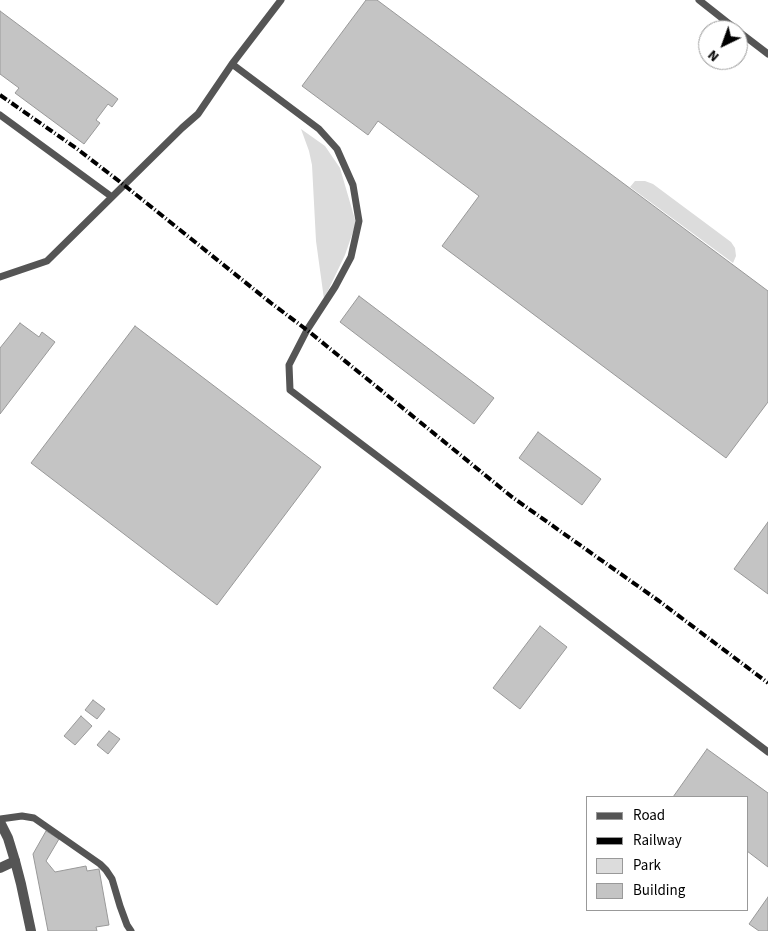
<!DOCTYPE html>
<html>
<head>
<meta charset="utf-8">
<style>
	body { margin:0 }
	#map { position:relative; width:768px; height:931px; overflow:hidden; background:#fff; font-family:"Source Sans 3",sans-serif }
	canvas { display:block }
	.legend { position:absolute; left:586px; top:796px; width:162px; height:115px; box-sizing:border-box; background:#fff; border:1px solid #999; margin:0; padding:6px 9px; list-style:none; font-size:15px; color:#000 }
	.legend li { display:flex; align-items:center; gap:10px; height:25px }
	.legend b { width:25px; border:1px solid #999 }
	.north { position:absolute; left:698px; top:20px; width:50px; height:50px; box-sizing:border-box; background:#fff; border:1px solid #999; border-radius:50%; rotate:222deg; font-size:14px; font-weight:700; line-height:20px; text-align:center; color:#000 }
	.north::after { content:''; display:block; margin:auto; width:18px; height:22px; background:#000; clip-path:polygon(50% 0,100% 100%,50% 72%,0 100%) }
</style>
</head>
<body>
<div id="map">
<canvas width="768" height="931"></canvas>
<ul class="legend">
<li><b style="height:6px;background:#555"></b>Road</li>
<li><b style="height:6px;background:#000"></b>Railway</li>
<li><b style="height:14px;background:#dcdcdc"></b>Park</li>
<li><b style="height:14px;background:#c4c4c4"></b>Building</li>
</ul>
<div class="north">N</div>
</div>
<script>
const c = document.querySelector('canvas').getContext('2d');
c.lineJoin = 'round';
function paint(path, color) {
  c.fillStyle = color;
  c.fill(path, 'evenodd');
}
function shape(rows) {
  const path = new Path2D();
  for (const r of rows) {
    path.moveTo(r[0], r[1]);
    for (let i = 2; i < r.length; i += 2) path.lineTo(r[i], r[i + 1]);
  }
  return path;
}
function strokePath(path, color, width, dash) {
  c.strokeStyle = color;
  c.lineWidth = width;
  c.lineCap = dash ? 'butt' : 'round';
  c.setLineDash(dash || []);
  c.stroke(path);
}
const green = shape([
	[301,129,325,146,340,168,356,223,345,255,324,299,316,241,312,165,309,151],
	[635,181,645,181,653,184,731,242,735,248,736,256,733,263,630,187]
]);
const building = shape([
	[366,0,377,0,768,291,768,402,726,458,442,246,479,196,378,121,368,135,302,86,366,0],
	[0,11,118,99,112,107,108,104,96,120,100,123,84,144,15,93,19,88,0,74,0,11],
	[359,296,494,398,474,424,340,322,359,296],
	[20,323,39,337,42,332,55,342,0,414,0,348,20,323],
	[135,326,321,467,217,605,31,463,135,326],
	[538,432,601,479,582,505,519,458,538,432],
	[768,522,768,594,734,569,768,522],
	[540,626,567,647,520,709,493,688,540,626],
	[93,700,105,709,97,719,85,710,93,700],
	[81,716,92,726,75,745,64,736,81,716],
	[109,731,120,739,108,754,97,745,109,731],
	[707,749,768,793,768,867,747,851,747,797,673,797,707,749],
	[46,831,59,839,46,861,55,872,86,866,87,871,99,869,109,925,96,927,97,931,48,931,33,854,46,831],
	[768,897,768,931,759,931,749,924,768,897]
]);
const service = shape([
	[699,0,737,30],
	[738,31,768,54],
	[232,64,319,129,337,149,353,185,359,221,351,257,335,287,307,330,289,365,290,390,768,752],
	[0,115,112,197],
	[0,277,47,261,182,128,198,114,232,64,281,0],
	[0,819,22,816,34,818,100,864,106,870,112,879,120,906,127,925,131,931]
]);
const minor = shape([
	[0,868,15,861]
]);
const tertiary = shape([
	[0,822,8,838,15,861,21,884,31,931]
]);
const rail = shape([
	[0,95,76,148,124,185,271,303,307,330,512,497,659,601,768,683]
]);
paint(green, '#dcdcdc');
paint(building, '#c4c4c4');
strokePath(building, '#999', 1);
strokePath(service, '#555', 7);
strokePath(minor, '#555', 10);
strokePath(tertiary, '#555', 10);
strokePath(rail, '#000', 4, [8, 2.5, 1, 2.5]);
</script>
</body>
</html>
